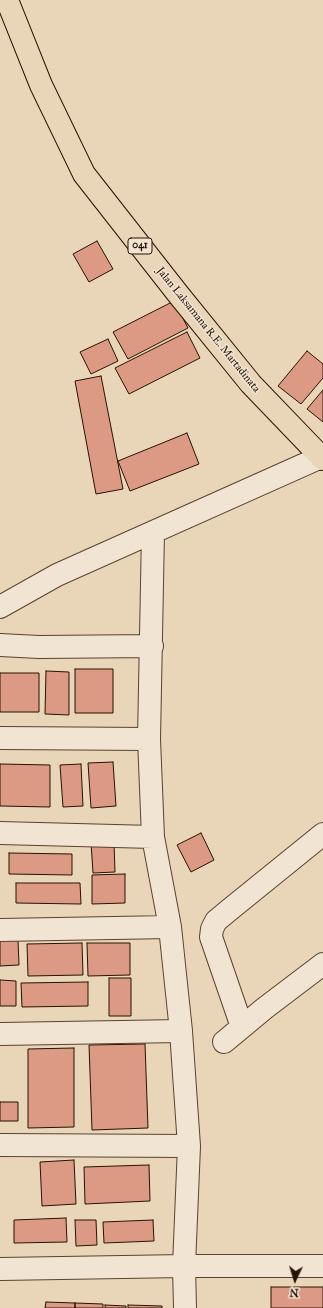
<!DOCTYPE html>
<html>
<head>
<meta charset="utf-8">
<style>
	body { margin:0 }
	#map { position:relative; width:323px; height:1308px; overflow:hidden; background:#e9d6b9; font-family:"IM FELL Great Primer",serif }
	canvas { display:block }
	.north { position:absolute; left:275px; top:1260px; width:40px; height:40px; -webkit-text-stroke:3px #f1e4d2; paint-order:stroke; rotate:184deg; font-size:11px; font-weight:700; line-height:16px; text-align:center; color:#281200 }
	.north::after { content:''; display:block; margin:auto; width:14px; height:18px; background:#281200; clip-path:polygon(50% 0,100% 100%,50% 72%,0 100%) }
</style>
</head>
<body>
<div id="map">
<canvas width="323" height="1308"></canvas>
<div class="north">N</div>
</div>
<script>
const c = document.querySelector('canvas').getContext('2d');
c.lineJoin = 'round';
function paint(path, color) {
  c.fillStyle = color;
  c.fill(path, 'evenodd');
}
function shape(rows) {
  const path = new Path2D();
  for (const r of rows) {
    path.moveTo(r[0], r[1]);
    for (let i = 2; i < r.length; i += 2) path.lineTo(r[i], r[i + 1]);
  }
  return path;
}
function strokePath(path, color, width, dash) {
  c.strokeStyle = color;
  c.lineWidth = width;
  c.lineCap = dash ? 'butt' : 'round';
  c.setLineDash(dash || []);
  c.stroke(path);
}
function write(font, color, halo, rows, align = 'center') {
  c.font = font + ' "IM FELL Great Primer",serif';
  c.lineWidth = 3;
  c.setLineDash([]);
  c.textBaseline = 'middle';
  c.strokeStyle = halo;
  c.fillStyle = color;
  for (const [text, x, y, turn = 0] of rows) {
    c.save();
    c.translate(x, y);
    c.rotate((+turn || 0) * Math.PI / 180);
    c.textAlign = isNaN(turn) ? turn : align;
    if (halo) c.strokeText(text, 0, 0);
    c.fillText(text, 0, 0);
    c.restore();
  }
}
const building = shape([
	[97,241,113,269,89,282,73,254,97,241],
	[174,301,188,328,128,359,113,332,174,301],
	[187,332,200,358,129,394,115,368,187,332],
	[108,339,118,361,91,374,80,352,108,339],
	[307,351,323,364,323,378,301,404,278,386,307,351],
	[101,376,123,489,96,494,75,381,101,376],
	[323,390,323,422,307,409,323,390],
	[187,433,199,464,130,491,118,461,187,433],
	[75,669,113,669,113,713,75,713,75,669],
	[46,671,69,672,69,715,45,714,46,671],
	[0,673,39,673,39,712,0,712,0,673],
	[113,762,116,806,91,808,88,763,113,762],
	[0,764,50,765,50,807,0,806,0,764],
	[81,764,83,806,63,807,60,765,81,764],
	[201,833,214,860,191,872,177,845,201,833],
	[114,842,115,872,93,873,91,843,114,842],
	[9,853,72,854,72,875,9,874,9,853],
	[125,874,125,903,92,904,92,875,125,874],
	[16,883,80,883,81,904,16,903,16,883],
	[0,940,18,940,19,965,0,966,0,940],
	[82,943,83,975,28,976,27,944,82,943],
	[87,943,130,943,130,975,88,976,87,943],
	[109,978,131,978,131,1016,109,1016,109,978],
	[0,980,16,981,16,1006,0,1006,0,980],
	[88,982,88,1006,22,1007,21,983,88,982],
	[145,1044,148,1128,92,1130,89,1045,145,1044],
	[74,1048,74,1127,28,1128,28,1049,74,1048],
	[0,1102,18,1102,18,1121,0,1121,0,1102],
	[74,1160,76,1204,42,1206,40,1162,74,1160],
	[149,1165,150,1201,85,1204,84,1167,149,1165],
	[66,1218,67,1242,14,1243,14,1220,66,1218],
	[75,1220,96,1220,97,1245,76,1246,75,1220],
	[153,1220,154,1241,104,1243,103,1222,153,1220],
	[271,1287,323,1287,323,1308,271,1308,271,1287],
	[46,1302,75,1303,75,1308,45,1308,46,1302],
	[75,1303,103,1304,103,1308,75,1308,75,1303],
	[105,1305,126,1306,126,1308,105,1308,105,1305],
	[128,1305,162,1306,162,1308,128,1308,128,1305]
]);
const minor = shape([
	[153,532,149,739,153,837,170,927,181,1031,189,1146,184,1266,185,1308],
	[0,607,57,575,321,457],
	[0,645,39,647,152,646],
	[0,738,149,739],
	[0,833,153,837],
	[0,930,170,927],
	[242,1027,211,937,212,929,216,921,228,911,323,834],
	[0,1034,181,1031],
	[224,1042,265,1008,323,964],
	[0,1145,189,1146],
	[0,1269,184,1266,323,1266]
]);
const major = shape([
	[7,0,41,85,84,174,178,294,251,384,323,459]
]);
const shields = [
	[140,246,24]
];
const shieldNames = [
	["041",140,246]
];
const streetNames = [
	["Jalan Laksamana R.E. Martadinata",208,330,51]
];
paint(building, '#dc9a84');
strokePath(building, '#281200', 1);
strokePath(minor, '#58432e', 24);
strokePath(major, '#281200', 24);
strokePath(minor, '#f1e4d2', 22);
strokePath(major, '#e9d6b9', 22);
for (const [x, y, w] of shields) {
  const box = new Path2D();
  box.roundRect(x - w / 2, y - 8, w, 16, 3);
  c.fillStyle = '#f1e4d2';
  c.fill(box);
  strokePath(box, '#281200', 1);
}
write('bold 10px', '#281200', null, shieldNames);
write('11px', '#281200', '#f1e4d2', streetNames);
</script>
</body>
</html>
